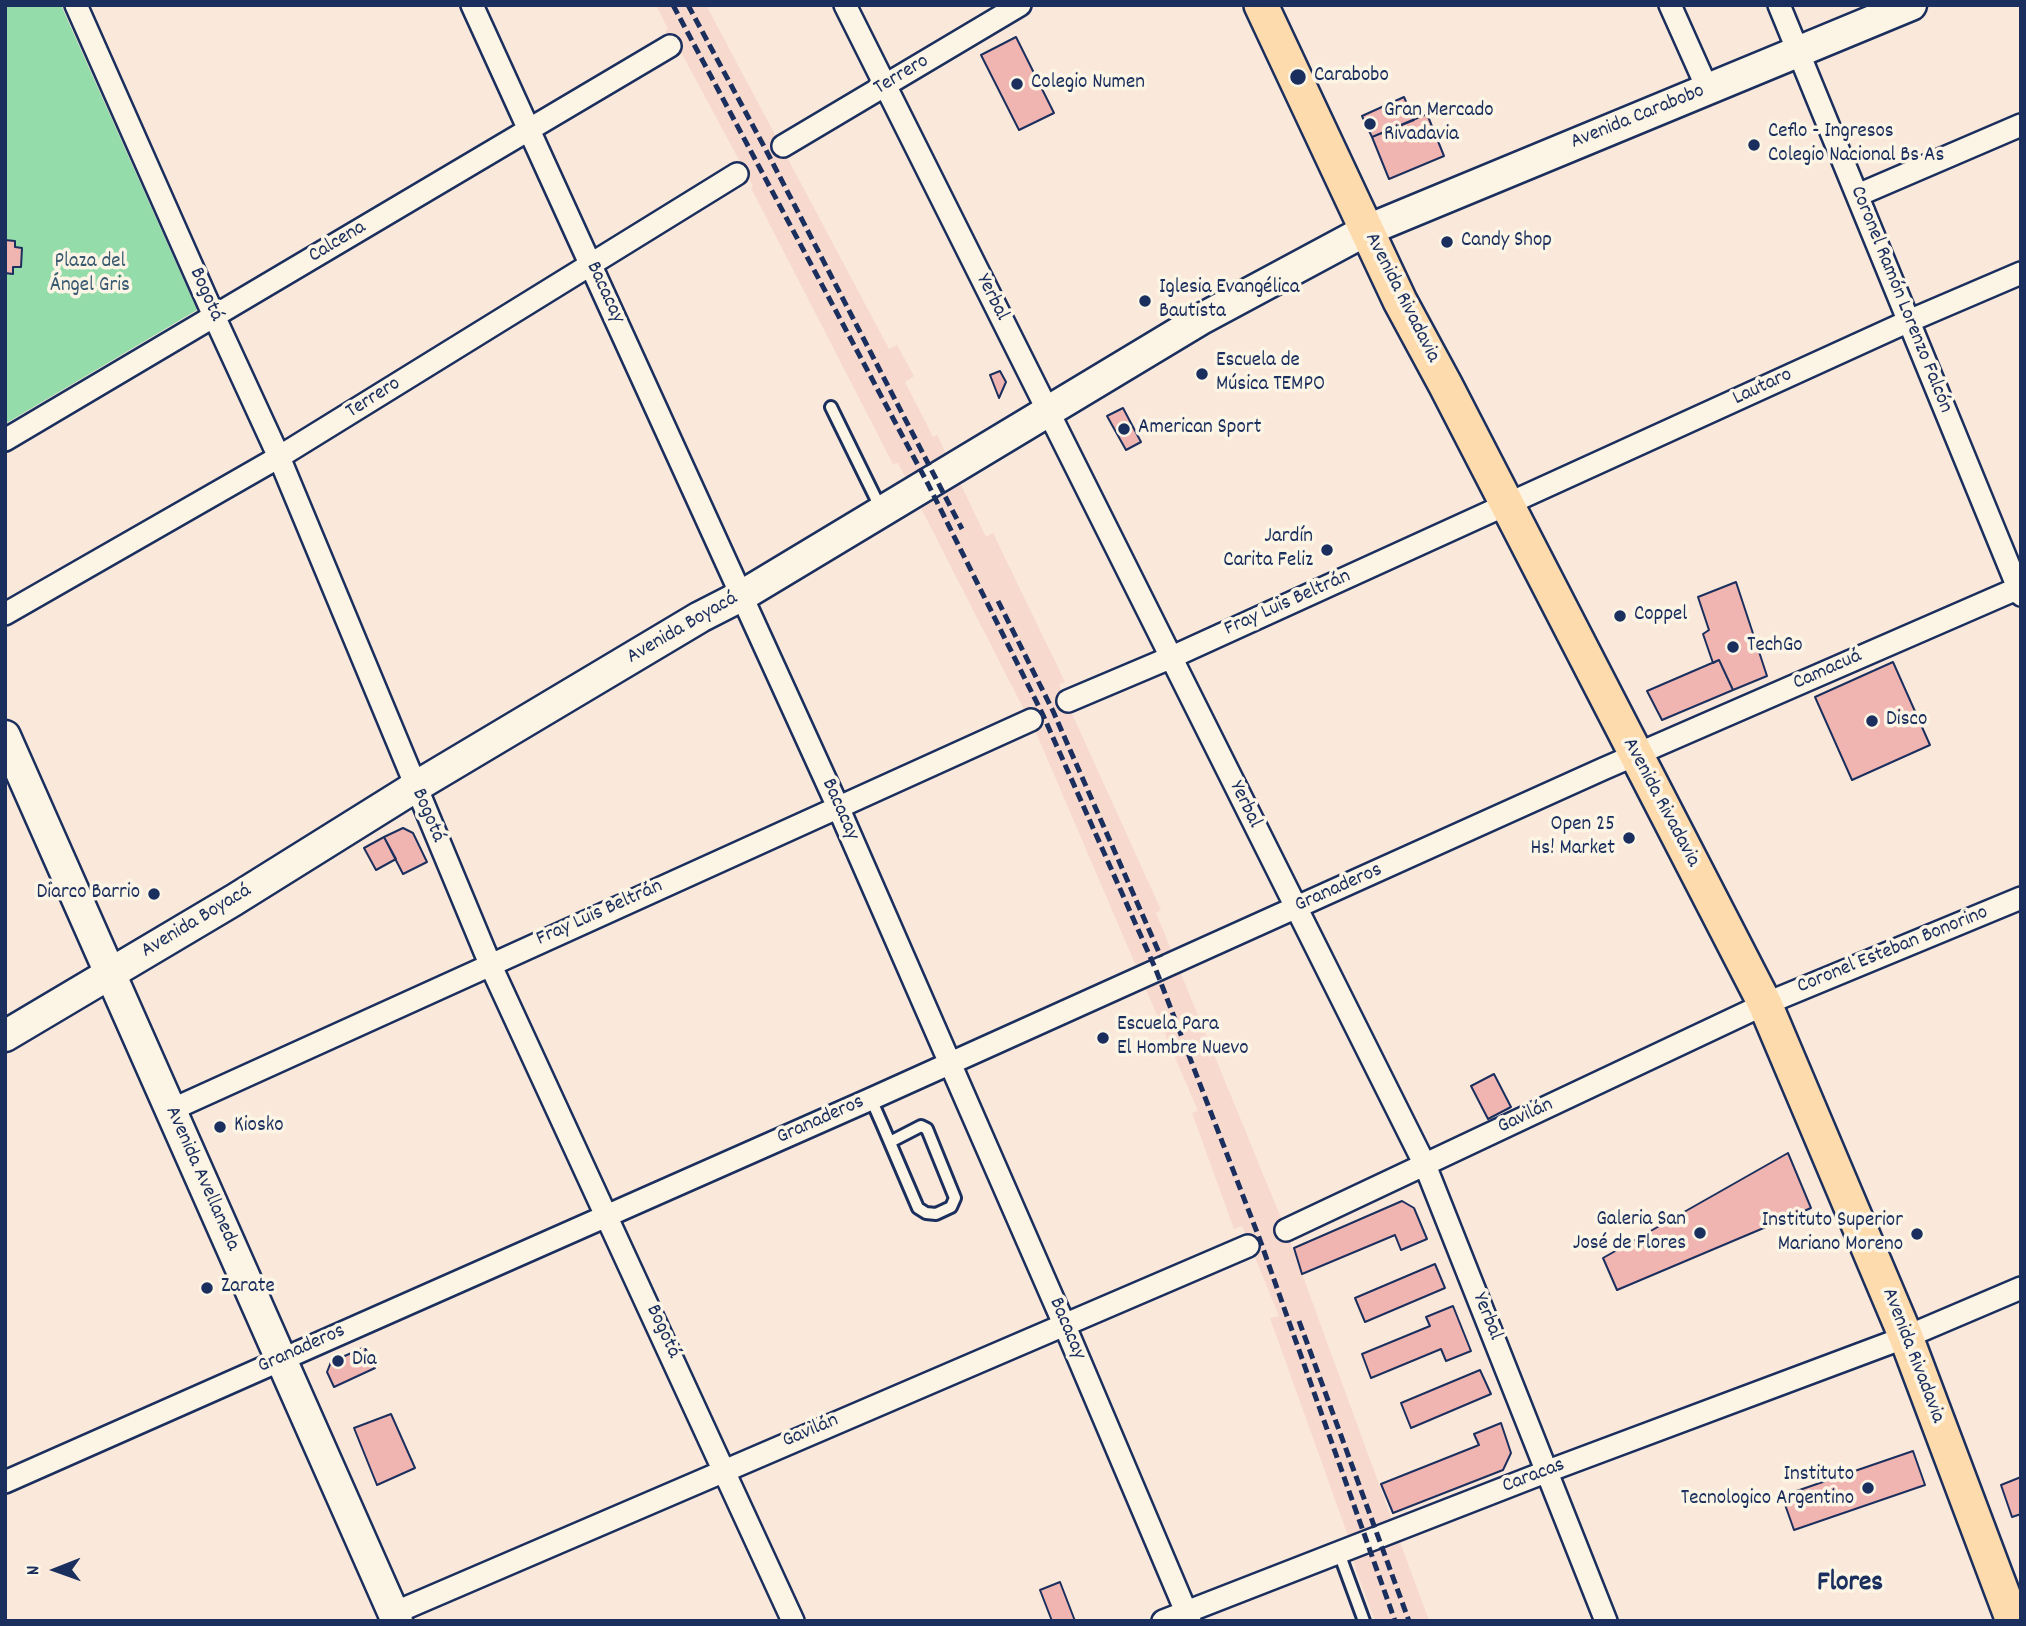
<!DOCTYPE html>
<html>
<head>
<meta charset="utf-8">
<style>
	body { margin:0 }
	#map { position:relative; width:2026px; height:1626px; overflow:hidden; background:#fae8db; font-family:Dekko,sans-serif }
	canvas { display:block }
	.frame { position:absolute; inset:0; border:7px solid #1b2f5e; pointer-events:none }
	.north { position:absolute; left:21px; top:1535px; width:70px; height:70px; -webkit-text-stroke:5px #fcf5e5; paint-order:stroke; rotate:269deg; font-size:19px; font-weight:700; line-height:28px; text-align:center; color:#1b2f5e }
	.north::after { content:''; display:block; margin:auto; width:24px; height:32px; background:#1b2f5e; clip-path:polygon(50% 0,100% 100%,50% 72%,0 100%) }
</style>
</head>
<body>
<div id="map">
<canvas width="2026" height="1626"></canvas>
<div class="frame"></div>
<div class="north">N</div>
</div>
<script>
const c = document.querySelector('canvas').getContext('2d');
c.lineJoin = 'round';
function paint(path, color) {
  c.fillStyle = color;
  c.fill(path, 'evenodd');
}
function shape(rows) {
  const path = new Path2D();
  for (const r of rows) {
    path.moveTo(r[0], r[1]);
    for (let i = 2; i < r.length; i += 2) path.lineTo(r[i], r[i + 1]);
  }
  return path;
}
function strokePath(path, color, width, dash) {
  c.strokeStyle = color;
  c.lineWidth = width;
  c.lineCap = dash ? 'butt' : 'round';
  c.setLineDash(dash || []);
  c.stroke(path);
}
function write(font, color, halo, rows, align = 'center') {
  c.font = font + ' Dekko,sans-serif';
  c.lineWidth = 7;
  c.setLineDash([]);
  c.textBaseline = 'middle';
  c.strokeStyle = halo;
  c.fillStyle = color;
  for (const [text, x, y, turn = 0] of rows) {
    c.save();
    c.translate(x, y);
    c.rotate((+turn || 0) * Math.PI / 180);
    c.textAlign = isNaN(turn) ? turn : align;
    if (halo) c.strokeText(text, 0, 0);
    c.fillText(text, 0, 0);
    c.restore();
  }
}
const built = shape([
	[656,5,706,5,889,349,897,345,914,376,905,382,933,437,937,435,986,537,993,533,1065,682,1059,685,1161,910,1156,913,1286,1230,1429,1621,1375,1621,1356,1570,1347,1533,1270,1318,1279,1316,1242,1226,1234,1229,1192,1113,1198,1111,1038,737,898,463,893,464,751,188,753,186,682,54,678,56,665,31,668,29]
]);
const green = shape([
	[5,5,61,5,197,310,5,424]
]);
const building = shape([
	[1016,37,1054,113,1019,130,981,55,1016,37],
	[1404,97,1414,120,1372,137,1362,116,1404,97],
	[1427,114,1444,156,1389,179,1372,137,1427,114],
	[5,240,15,241,15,247,22,248,21,267,13,267,13,274,5,273,5,240],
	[1000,371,1006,382,999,398,990,375,1000,371],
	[1123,408,1141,442,1126,450,1107,416,1123,408],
	[1736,582,1767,676,1733,690,1719,660,1713,663,1703,634,1709,630,1698,597,1736,582],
	[1719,660,1733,690,1662,720,1647,691,1719,660],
	[1893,662,1930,745,1852,780,1815,697,1893,662],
	[403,828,413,833,427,862,403,874,384,837,403,828],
	[384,837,396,859,376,870,364,848,384,837],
	[1494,1074,1511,1107,1488,1119,1471,1086,1494,1074],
	[1788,1153,1811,1208,1617,1290,1603,1258,1788,1153],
	[1402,1201,1414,1208,1427,1239,1401,1250,1395,1235,1302,1274,1294,1248,1402,1201],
	[1435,1264,1445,1288,1365,1322,1355,1298,1435,1264],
	[1453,1306,1471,1351,1446,1361,1441,1349,1371,1378,1362,1354,1430,1326,1426,1317,1453,1306],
	[365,1347,375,1368,334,1387,327,1372,331,1362,365,1347],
	[1480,1370,1491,1394,1411,1428,1401,1403,1480,1370],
	[391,1414,415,1468,377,1485,354,1428,391,1414],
	[1501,1423,1511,1453,1503,1470,1393,1513,1381,1484,1479,1445,1474,1434,1501,1423],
	[1913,1451,1925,1485,1794,1530,1782,1496,1913,1451],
	[2021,1477,2021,1514,2012,1517,2001,1485,2021,1477],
	[1060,1582,1075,1621,1052,1621,1040,1590,1060,1582]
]);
const lane = shape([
	[831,407,881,509],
	[871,1099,882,1124,918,1208,926,1213,936,1214,951,1207,955,1198,927,1129,921,1126,890,1142],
	[1339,1553,1364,1621]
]);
const street = shape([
	[76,5,214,316,279,457,490,964,793,1621],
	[472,5,838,807,1064,1324,1190,1621],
	[845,5,1425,1165,1606,1621],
	[1670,5,1708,90],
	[1779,5,2021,595],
	[783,146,1020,5],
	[1858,195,2021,125],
	[5,440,670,46],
	[5,614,279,457,737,174],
	[1068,701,1172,657,1909,321,2021,273],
	[171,1110,1031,720],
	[1286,1230,1765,1004,2021,898],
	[5,1482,871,1099,1603,769,2021,587],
	[394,1613,1248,1246],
	[1163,1621,1548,1471,1906,1337,2021,1288]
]);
const secondary = shape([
	[5,736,397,1621],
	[5,1036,234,900,415,787,700,617,743,595,1203,318,1365,231,1911,5]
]);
const primary = shape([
	[1261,5,1400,301,1446,386,1765,1004,1906,1337,2013,1621]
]);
const rail = shape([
	[673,5,928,484,1043,715,1156,970,1260,1240,1395,1621],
	[688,5,767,152,962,529],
	[998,601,1053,711,1161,957],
	[1299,1321,1409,1621]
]);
const markers = [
	[1298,77,9,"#1b2f5e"],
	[1017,84,7,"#1b2f5e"],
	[1370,124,7,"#1b2f5e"],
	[1754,145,7,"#1b2f5e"],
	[1447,242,7,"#1b2f5e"],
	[1145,301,7,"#1b2f5e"],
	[1202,374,7,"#1b2f5e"],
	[1124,429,7,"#1b2f5e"],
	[1327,550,7,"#1b2f5e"],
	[1620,616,7,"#1b2f5e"],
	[1733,647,7,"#1b2f5e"],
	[1872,721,7,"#1b2f5e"],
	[1629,838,7,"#1b2f5e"],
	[154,894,7,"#1b2f5e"],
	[1103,1038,7,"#1b2f5e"],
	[220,1127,7,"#1b2f5e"],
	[1700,1233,7,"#1b2f5e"],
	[1917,1234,7,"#1b2f5e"],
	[207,1288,7,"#1b2f5e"],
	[338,1361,7,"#1b2f5e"],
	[1868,1488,7,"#1b2f5e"]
];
const streetNames = [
	["Terrero",902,76,-31],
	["Avenida Carabobo",1638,118,-22],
	["Calcena",338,243,-31],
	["Bacacay",604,293,65],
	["Bogotá",205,295,66],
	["Yerbal",991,298,63],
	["Avenida Rivadavia",1401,298,63],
	["Coronel Ramón Lorenzo Falcón",1900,300,68],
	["Lautaro",1763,388,-25],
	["Terrero",374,399,-32],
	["Fray Luis Beltrán",1288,604,-24],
	["Avenida Boyacá",683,629,-30],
	["Camacuá",1828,671,-24],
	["Avenida Rivadavia",1660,803,62],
	["Yerbal",1244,805,64],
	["Bacacay",839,810,66],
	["Bogotá",427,816,67],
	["Granaderos",1339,889,-24],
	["Fray Luis Beltrán",600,914,-24],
	["Avenida Boyacá",197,922,-31],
	["Coronel Esteban Bonorino",1893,951,-22],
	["Gavilán",1526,1117,-25],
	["Granaderos",821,1121,-24],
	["Avenida Avellaneda",201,1179,66],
	["Yerbal",1486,1317,68],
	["Bacacay",1066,1329,67],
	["Bogotá",662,1332,65],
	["Granaderos",302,1350,-24],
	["Avenida Rivadavia",1912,1356,69],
	["Gavilán",811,1432,-23],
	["Caracas",1534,1477,-21]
];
const poiNames = [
	["Carabobo",1314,77],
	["Colegio Numen",1031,84],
	["Gran Mercado",1384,112],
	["Rivadavia",1384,136],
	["Ceflo - Ingresos",1768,133],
	["Colegio Nacional Bs As",1768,157],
	["Candy Shop",1461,242],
	["Iglesia Evangélica",1159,289],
	["Bautista",1159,313],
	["Escuela de",1216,362],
	["Música TEMPO",1216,386],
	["American Sport",1138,429],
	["Jardín",1313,538,"right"],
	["Carita Feliz",1313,562,"right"],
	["Coppel",1634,616],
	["TechGo",1747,647],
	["Disco",1886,721],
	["Open 25",1615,826,"right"],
	["Hs! Market",1615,850,"right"],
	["Diarco Barrio",140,894,"right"],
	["Escuela Para",1117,1026],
	["El Hombre Nuevo",1117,1050],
	["Kiosko",234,1127],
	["Galeria San",1686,1221,"right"],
	["José de Flores",1686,1245,"right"],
	["Instituto Superior",1903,1222,"right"],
	["Mariano Moreno",1903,1246,"right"],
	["Zarate",221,1288],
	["Dia",352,1361],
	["Instituto",1854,1476,"right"],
	["Tecnologico Argentino",1854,1500,"right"]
];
const parkNames = [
	["Plaza del",90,263],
	["Ángel Gris",90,287]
];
const districtNames = [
	["Flores",1850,1585]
];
paint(built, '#f7d9ce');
paint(green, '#94dcaa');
paint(building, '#f1b5b1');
strokePath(building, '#1b2f5e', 2);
strokePath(lane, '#1b2f5e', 16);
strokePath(street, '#1b2f5e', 26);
strokePath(secondary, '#1b2f5e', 35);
strokePath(primary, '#1b2f5e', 38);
strokePath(lane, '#fcf5e5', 10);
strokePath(street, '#fcf5e5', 21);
strokePath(secondary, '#fcf5e5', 30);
strokePath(primary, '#fedbac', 33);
strokePath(rail, '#1b2f5e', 5, [10, 5]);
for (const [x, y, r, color] of markers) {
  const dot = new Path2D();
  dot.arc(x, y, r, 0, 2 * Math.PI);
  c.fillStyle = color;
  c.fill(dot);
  strokePath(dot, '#fcf5e5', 2.5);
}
write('21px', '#1b2f5e', '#fcf5e5', streetNames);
write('21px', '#1b2f5e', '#fcf5e5', poiNames, 'left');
write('21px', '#395a71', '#fcf5e5', parkNames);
write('bold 28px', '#1b2f5e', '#fcf5e5', districtNames);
</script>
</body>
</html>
